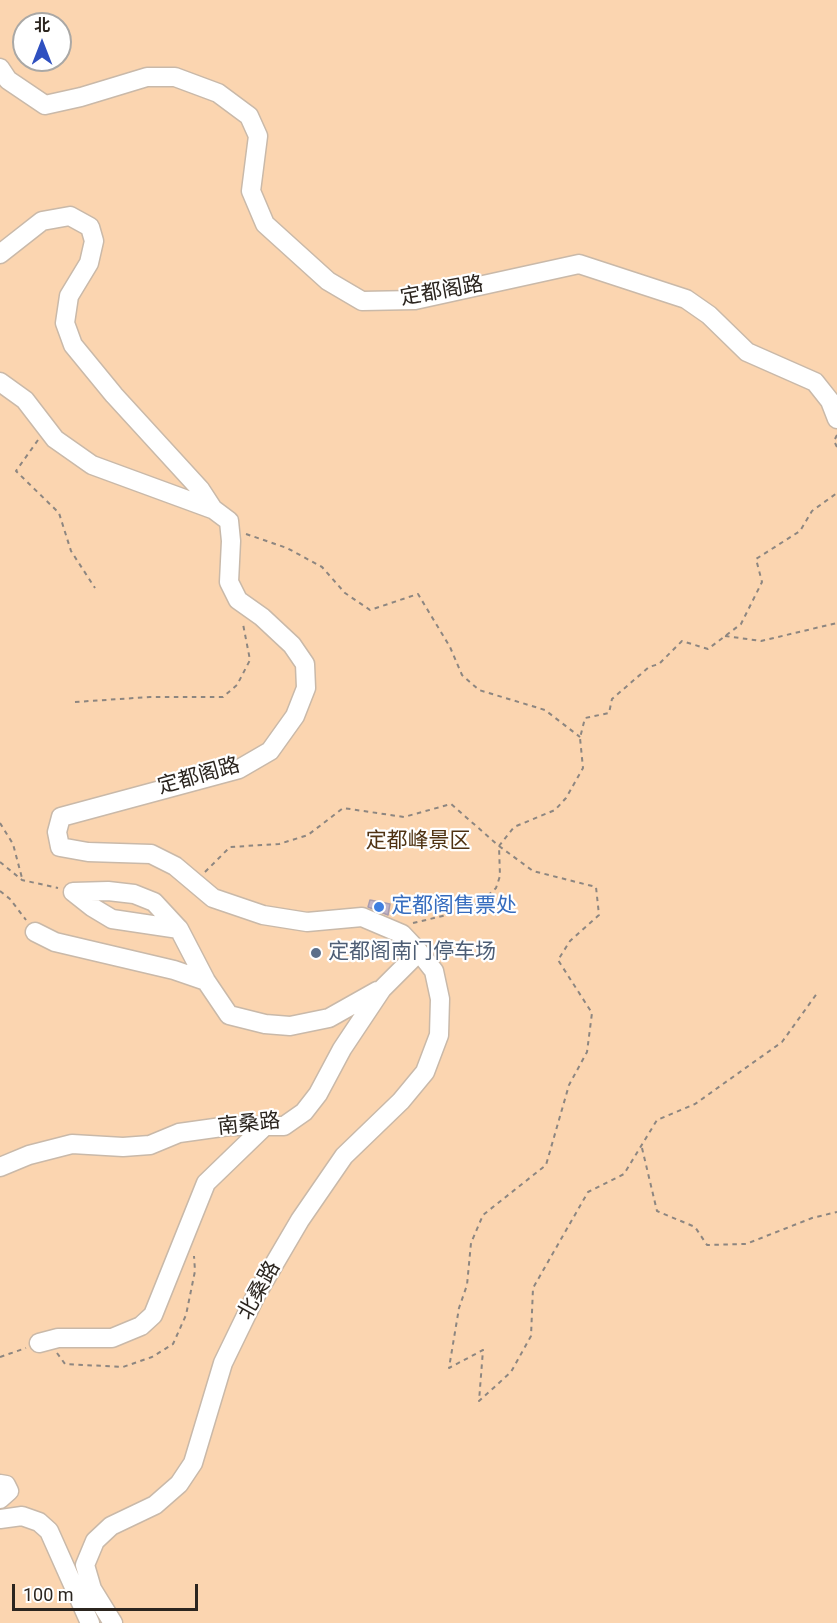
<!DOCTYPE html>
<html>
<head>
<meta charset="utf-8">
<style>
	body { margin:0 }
	#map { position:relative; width:837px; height:1623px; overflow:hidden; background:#fef7f1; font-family:Roboto,"Noto Sans SC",sans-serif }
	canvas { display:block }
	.north { position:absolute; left:12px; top:12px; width:60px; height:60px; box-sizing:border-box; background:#fff; border:2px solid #aaa8a5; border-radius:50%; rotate:0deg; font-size:16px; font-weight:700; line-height:24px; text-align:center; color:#2b251f }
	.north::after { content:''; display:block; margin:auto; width:21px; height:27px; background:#2f50c0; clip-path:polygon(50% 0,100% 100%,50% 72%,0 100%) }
	.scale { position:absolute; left:12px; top:1584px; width:186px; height:27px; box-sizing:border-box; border:3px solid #2b251f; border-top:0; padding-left:8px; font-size:18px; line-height:21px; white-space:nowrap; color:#2b251f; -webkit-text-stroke:4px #fff; paint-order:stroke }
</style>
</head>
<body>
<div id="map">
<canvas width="837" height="1623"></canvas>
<div class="north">北</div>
<div class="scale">100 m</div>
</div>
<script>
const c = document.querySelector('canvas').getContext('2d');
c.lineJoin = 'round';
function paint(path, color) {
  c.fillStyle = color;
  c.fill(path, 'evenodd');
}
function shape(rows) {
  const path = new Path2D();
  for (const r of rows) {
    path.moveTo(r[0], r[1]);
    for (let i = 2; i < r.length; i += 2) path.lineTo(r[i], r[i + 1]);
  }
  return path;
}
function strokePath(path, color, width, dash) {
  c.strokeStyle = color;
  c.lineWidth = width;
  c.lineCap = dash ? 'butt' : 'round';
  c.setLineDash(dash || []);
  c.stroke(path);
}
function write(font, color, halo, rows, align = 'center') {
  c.font = font + ' Roboto,"Noto Sans SC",sans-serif';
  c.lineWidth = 4.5;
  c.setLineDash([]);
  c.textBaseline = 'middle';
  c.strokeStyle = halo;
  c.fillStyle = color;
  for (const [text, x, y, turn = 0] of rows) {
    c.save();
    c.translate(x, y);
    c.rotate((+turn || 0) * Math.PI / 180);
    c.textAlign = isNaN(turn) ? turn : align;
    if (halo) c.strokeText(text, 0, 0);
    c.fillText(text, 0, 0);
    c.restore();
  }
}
const green = shape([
	[0,0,837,0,837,1623,0,1623],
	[24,24,60,24,60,60,24,60]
]);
const building = shape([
	[370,900,390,904,388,915,368,907,370,900]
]);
const path = shape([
	[837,435,834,441,837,447],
	[38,440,16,471,59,513,71,551,95,588],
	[246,534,287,548,322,567,345,593,370,610,418,594,450,647,462,675,479,690,545,710,580,737],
	[725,636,761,641,837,623],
	[75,702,150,697,223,697,237,685,250,660,243,624],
	[0,823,13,844,22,878],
	[499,846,533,871,596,887,599,915,570,941,558,960,592,1013,587,1052,569,1085,546,1165,483,1215,471,1243,467,1285,459,1308,449,1368,483,1350,479,1401,511,1372,531,1336,533,1288,588,1192,624,1174,657,1120,695,1104,782,1042,818,992],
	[0,862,22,880,58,888],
	[205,872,230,847,279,844,308,835,343,808,404,817,451,804,499,846,514,827,555,810,566,798,583,768,580,738,585,718,609,713,612,699,649,667,659,664,682,641,708,649,741,624,762,582,756,559,800,531,812,511,837,493],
	[0,891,10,899,26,920],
	[413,923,464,911,482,901,496,888,500,876,499,846],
	[642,1148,657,1211,695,1227,707,1245,746,1244,812,1218,837,1212],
	[57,1353,65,1364,123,1367,152,1357,173,1344,186,1315,195,1271,194,1256],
	[0,1357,26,1348]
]);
const minor = shape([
	[0,68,8,80,45,105,81,97,147,77,175,77,218,93,249,116,258,136,251,191,265,224,328,281,362,301,415,300,579,264,686,299,709,315,747,352,815,382,830,401,837,419],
	[0,254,42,221,70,216,90,227,94,241,89,263,69,296,65,323,73,345,114,395,200,489,213,509,229,521,231,541,229,582,238,600,262,617,292,645,305,664,306,688,295,716,270,751,239,769,61,817,57,832,60,847,88,852,151,854,175,866,213,898,263,915,307,922,362,917,402,934,419,952,434,971,440,999,439,1035,425,1072,401,1101,344,1156,300,1220,256,1295,223,1363,193,1463,179,1484,155,1505,111,1526,95,1541,85,1565,92,1589,113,1623],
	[0,382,25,400,55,439,92,465,212,509],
	[179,929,154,902,134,894,108,891,73,892,92,907,112,919,179,929,206,981,229,1015,265,1024,290,1026,329,1018,377,991],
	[35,932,55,942,174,970,206,981],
	[0,1167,29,1155,72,1144,123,1147,150,1145,179,1133,229,1126,284,1126,304,1112,318,1094,342,1049,382,989,419,952],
	[39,1343,58,1338,112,1338,141,1326,153,1315,206,1183,265,1126],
	[0,1484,6,1485,9,1491,0,1499],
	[0,1519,22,1516,39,1522,49,1531,90,1623]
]);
const markers = [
	[379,907,6,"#3f7fe0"],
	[316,953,6,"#5c6f8a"]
];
const streetNames = [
	["定都阁路",442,292,-10],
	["定都阁路",199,777,-16],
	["南桑路",249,1125,-6],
	["北桑路",260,1291,-61]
];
const parkNames = [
	["定都峰景区",418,842]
];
const shopNames = [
	["定都阁售票处",391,907]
];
const serviceNames = [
	["定都阁南门停车场",328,953]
];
paint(green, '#fbd5b0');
paint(building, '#c0b3c6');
strokePath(building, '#a89cae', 1.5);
strokePath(minor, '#c9b9a9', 21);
strokePath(path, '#8d8680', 2, [4.5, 4.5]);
strokePath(minor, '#fff', 18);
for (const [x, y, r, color] of markers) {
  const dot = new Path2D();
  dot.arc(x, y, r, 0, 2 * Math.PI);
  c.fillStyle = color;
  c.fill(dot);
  strokePath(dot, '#fff', 2);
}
write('21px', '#2b251f', '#fff', streetNames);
write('21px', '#4f3212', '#fff', parkNames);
write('21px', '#366cbe', '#fff', shopNames, 'left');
write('21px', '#4e5e75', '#fff', serviceNames, 'left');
</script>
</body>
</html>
